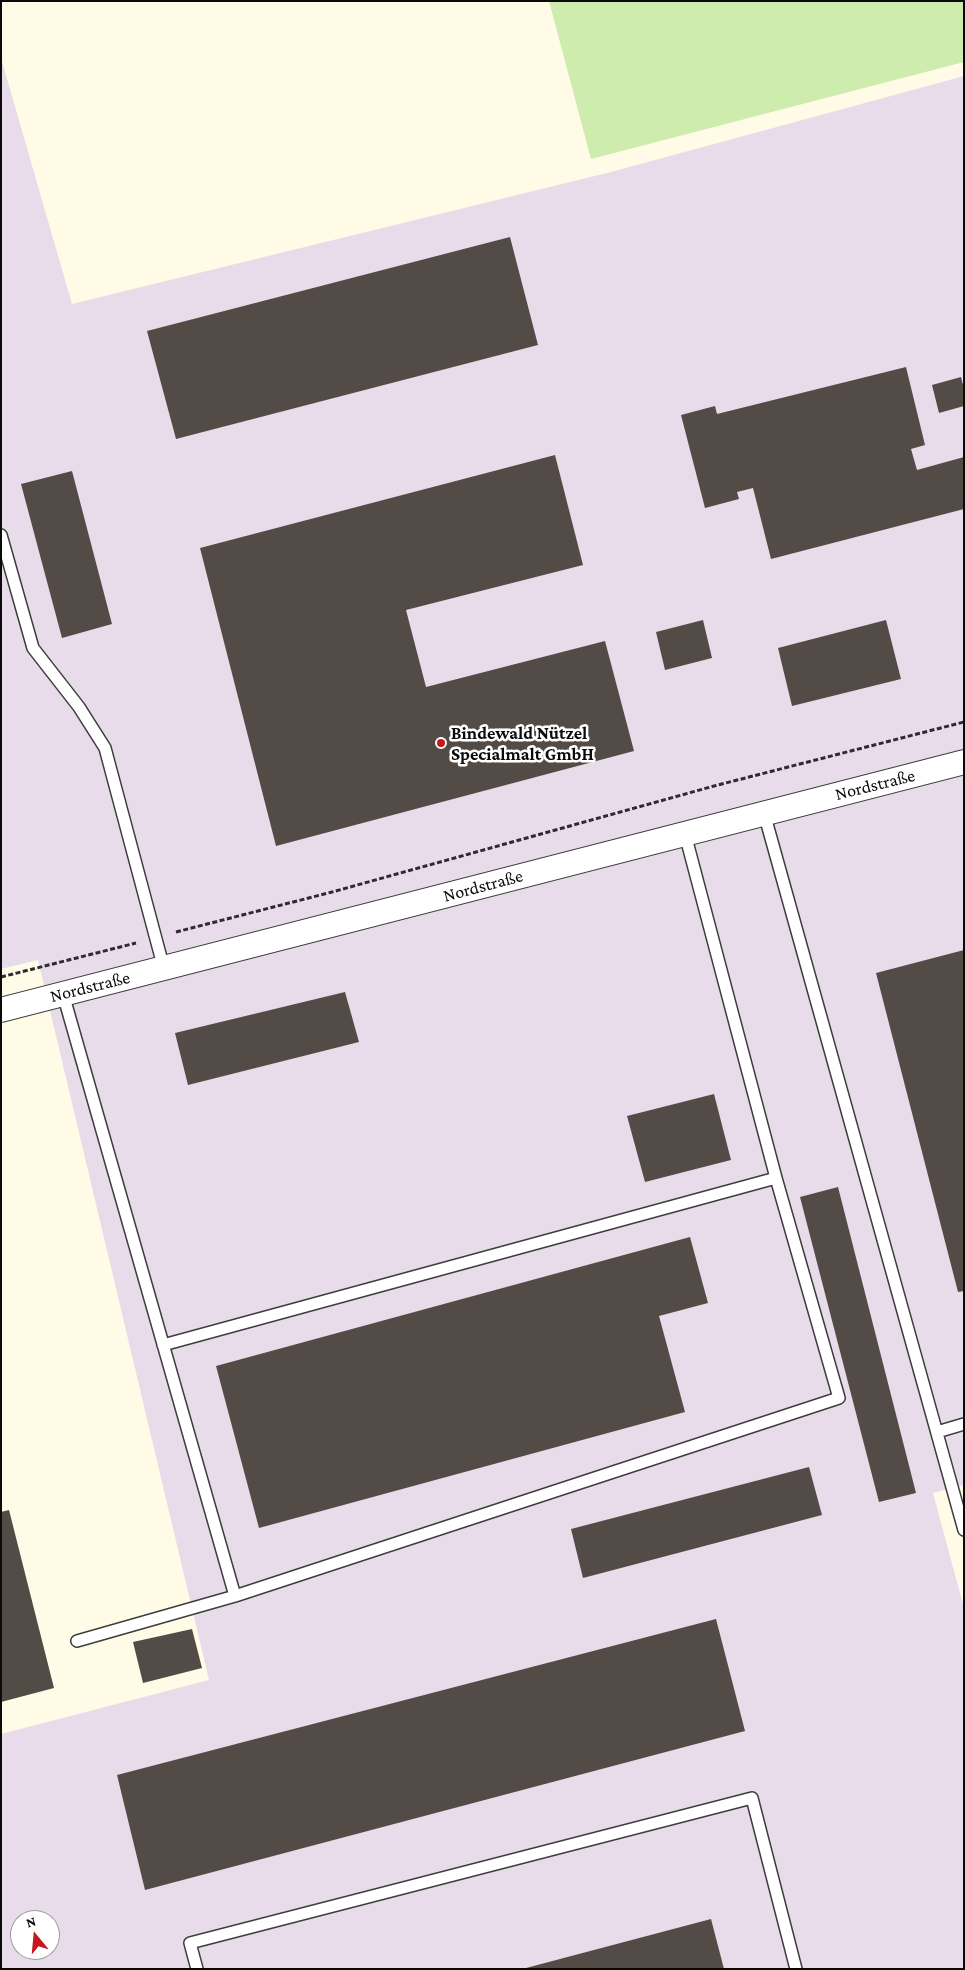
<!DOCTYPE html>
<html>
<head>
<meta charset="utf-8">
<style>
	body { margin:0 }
	#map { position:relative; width:965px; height:1970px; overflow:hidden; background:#fffbe7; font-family:"Crimson Pro",serif }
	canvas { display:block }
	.frame { position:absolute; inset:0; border:2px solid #0a0a0a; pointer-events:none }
	.north { position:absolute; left:10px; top:1910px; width:50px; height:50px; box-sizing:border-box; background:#fff; border:1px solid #9d9d9d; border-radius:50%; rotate:343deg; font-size:14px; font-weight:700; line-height:20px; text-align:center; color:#0a0a0a }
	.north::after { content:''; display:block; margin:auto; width:18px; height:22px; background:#c5171c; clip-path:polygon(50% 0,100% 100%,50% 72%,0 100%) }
</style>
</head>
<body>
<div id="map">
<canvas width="965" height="1970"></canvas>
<div class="frame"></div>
<div class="north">N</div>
</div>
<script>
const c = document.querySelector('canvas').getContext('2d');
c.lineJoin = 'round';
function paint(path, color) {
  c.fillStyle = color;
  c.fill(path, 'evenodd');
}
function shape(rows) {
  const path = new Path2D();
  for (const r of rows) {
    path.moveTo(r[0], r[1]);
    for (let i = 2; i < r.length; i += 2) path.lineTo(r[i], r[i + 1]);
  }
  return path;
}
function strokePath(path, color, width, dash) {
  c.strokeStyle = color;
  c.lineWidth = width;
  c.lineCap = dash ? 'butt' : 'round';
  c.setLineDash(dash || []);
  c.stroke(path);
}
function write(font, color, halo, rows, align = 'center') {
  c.font = font + ' "Crimson Pro",serif';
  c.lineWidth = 5;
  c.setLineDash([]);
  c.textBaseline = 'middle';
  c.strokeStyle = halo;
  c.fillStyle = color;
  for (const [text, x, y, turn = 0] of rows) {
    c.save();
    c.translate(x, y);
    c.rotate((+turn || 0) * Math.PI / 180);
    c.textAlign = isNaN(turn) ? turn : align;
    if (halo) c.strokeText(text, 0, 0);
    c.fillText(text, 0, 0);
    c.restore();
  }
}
const industrial = shape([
	[1,58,72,304,611,172,964,76,964,1485,933,1493,964,1608,964,1969,1,1969,1,1734,209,1680,38,960,1,969],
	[20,1920,50,1920,50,1950,20,1950]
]);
const green = shape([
	[549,1,964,1,964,62,591,159]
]);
const building = shape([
	[510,237,538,345,176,439,147,331],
	[906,367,925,445,911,449,917,470,964,457,964,509,771,559,753,488,737,492,739,499,705,508,681,415,715,406,717,414],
	[961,377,964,389,964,406,939,413,932,385],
	[555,455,583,565,406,610,426,687,605,641,634,751,276,846,200,548],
	[72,471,112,624,62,638,21,484],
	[703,620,712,658,665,670,656,632],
	[886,620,901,679,792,706,778,648],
	[964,950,964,1291,958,1292,876,973],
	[345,992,359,1042,188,1085,175,1033],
	[714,1094,731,1160,645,1182,627,1116],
	[838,1187,916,1493,879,1502,800,1197],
	[690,1237,708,1303,659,1316,685,1412,259,1528,216,1366],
	[809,1467,822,1515,583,1578,571,1529],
	[9,1510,54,1688,1,1702,1,1512],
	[716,1619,745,1731,145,1890,117,1775],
	[192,1629,202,1668,143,1683,133,1642],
	[711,1919,724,1969,526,1969,526,1968]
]);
const path = shape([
	[176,932,332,892,714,786,964,722],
	[1,977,136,943]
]);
const lane = shape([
	[1,535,33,648,79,707,105,748,164,969],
	[764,813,964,1530],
	[63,994,235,1596,839,1398,776,1178,685,834],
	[163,1345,776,1178],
	[937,1432,964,1424],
	[77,1641,235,1596],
	[197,1969,190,1943,752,1798,796,1969]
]);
const street = shape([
	[1,1010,964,762]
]);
const markers = [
	[441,743,5,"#c5171c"]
];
const poiNames = [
	["Bindewald Nützel",451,733],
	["Specialmalt GmbH",451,754]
];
const streetNames = [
	["Nordstraße",875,785,-14],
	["Nordstraße",483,886,-15],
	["Nordstraße",90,987,-14]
];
paint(industrial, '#e9dcea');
paint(green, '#cdecad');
paint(building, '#534b45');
strokePath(lane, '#3d3d3d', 14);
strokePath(street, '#3d3d3d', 26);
strokePath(path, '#2c2c2c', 3, [5, 2.5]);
strokePath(lane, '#fff', 11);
strokePath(street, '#fff', 24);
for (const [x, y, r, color] of markers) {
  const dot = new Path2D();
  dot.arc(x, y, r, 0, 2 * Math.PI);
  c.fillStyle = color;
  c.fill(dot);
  strokePath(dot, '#fff', 2);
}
write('bold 18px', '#0a0a0a', '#fff', poiNames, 'left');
write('18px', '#0a0a0a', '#fff', streetNames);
</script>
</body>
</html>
